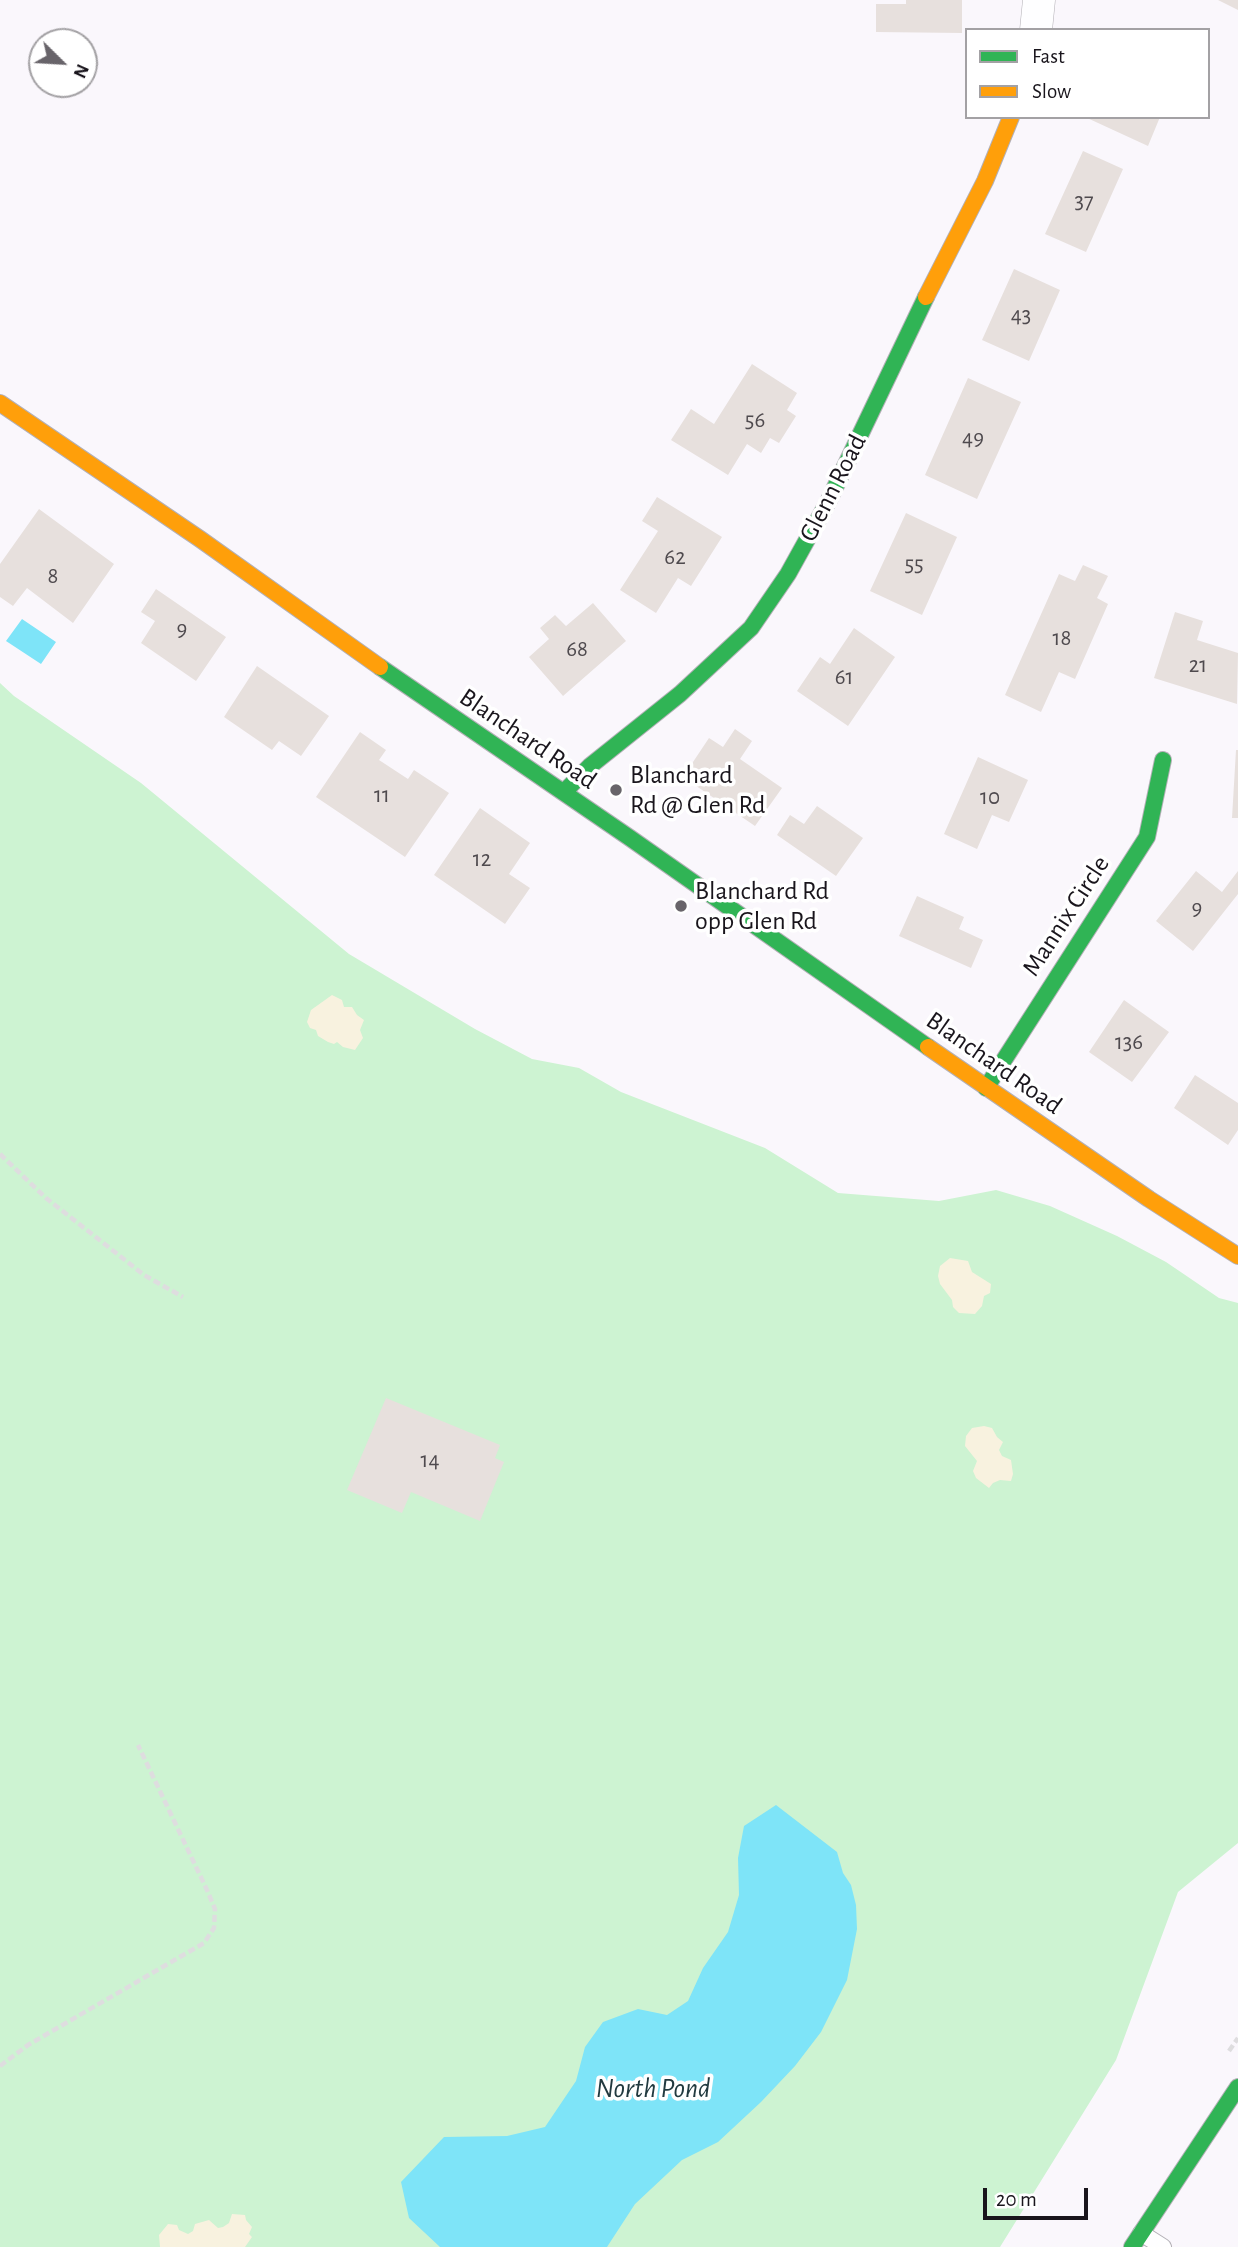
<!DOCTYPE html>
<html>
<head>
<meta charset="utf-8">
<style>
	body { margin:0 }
	#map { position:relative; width:1238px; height:2247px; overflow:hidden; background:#faf7fc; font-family:"Alegreya Sans",sans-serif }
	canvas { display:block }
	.legend { position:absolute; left:965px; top:28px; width:245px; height:91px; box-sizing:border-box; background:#fff; border:2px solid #a3a1a4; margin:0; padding:9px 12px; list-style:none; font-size:21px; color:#19151c }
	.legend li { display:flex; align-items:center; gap:14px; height:35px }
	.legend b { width:35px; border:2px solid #a3a1a4 }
	.north { position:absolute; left:28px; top:28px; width:70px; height:70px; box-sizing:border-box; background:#fff; border:2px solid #a3a1a4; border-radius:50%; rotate:114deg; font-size:19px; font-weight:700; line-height:28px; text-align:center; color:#19151c }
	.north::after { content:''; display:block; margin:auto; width:24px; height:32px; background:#68646a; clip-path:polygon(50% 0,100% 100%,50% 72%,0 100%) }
	.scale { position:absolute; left:983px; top:2188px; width:105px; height:32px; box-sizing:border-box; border:4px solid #19151c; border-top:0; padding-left:9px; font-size:21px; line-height:24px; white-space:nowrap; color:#19151c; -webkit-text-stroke:5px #fff; paint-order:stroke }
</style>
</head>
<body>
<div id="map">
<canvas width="1238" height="2247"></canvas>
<ul class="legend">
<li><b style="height:9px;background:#30b455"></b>Fast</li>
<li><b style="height:9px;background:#ff9f0a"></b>Slow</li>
</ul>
<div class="north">N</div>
<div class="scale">20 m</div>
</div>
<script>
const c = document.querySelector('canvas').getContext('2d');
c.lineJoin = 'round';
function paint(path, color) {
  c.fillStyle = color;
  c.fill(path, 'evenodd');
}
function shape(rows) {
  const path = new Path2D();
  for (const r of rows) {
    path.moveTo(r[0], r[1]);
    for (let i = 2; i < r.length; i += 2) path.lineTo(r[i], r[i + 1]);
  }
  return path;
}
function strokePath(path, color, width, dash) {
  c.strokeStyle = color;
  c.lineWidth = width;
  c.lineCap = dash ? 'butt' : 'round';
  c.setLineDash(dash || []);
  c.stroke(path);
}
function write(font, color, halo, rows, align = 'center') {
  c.font = font + ' "Alegreya Sans",sans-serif';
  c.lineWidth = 7;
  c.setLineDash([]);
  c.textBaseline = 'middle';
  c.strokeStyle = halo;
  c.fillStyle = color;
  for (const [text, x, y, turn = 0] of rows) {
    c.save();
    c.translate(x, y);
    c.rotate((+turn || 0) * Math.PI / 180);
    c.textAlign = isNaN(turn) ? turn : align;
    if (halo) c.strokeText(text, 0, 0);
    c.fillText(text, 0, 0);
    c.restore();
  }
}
const green = shape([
	[0,683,14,696,141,783,349,954,475,1029,532,1059,579,1068,621,1092,765,1148,838,1193,939,1201,996,1190,1050,1206,1117,1236,1166,1262,1219,1298,1238,1303,1238,1843,1178,1892,1116,2060,1000,2247,0,2247]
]);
const sand = shape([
	[332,995,342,1000,344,1007,352,1007,357,1015,364,1020,360,1030,363,1038,355,1050,343,1047,337,1042,334,1044,328,1042,318,1036,316,1030,310,1028,307,1022,311,1010],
	[950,1258,968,1261,972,1272,991,1284,990,1293,984,1296,982,1306,975,1314,959,1313,953,1307,952,1300,940,1284,938,1276,940,1266],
	[984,1426,992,1428,997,1437,1003,1442,999,1450,1002,1456,1011,1460,1013,1474,1011,1481,1000,1480,993,1483,989,1488,976,1478,973,1471,977,1461,965,1446,966,1436,972,1428],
	[232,2214,245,2215,246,2220,252,2227,249,2234,252,2237,245,2247,160,2247,159,2235,168,2224,177,2225,179,2230,188,2234,193,2231,195,2224,209,2220,218,2228,223,2227,229,2223]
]);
const water = shape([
	[22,619,56,642,41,664,6,641],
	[776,1805,837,1852,843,1873,851,1885,856,1905,857,1929,847,1980,821,2032,795,2066,761,2102,718,2142,682,2160,635,2204,607,2247,440,2247,409,2218,401,2182,444,2137,507,2136,545,2127,576,2081,585,2047,603,2022,638,2009,667,2015,688,2001,703,1968,728,1932,739,1895,738,1858,744,1826]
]);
const building = shape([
	[906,0,962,0,962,33,876,32,876,4,906,4],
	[1218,0,1238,0,1238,10],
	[1085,117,1160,117,1148,146],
	[1083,151,1123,169,1086,252,1045,234],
	[1014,269,1060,290,1029,361,982,340],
	[752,364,797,393,787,410,796,416,779,443,770,438,761,453,747,444,728,475,671,440,691,409,714,424],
	[968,378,1021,402,977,499,925,475],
	[657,497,722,537,691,586,678,578,656,613,620,590,658,531,642,521],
	[39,509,114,564,73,623,27,588,13,606,0,597,0,564],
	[906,513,957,537,922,615,870,591],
	[1083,565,1108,576,1097,598,1108,604,1075,679,1059,672,1041,712,1005,695,1059,574,1075,581],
	[156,589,226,637,196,681,141,643,155,621,141,612],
	[593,603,626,641,563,696,529,657,549,639,540,628,555,615,566,626],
	[1175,612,1203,621,1197,640,1238,653,1237,704,1154,678],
	[854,628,895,657,848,726,797,691,820,657,830,664],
	[257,666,329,716,301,756,279,741,272,750,224,717],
	[735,729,752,741,740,759,782,788,755,826,683,777,709,738,723,747],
	[360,732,386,750,379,760,408,779,414,770,449,793,405,857,316,797],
	[1236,750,1238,750,1238,818,1232,818],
	[978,757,1028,780,1009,822,992,815,977,849,944,834],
	[817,806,863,838,836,876,777,835,790,815,804,824],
	[480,808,530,843,509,874,530,888,505,924,434,875],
	[1196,871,1222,892,1238,871,1238,894,1193,951,1156,921],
	[917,896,964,917,959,929,983,940,971,968,899,936],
	[1124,1000,1169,1032,1132,1082,1089,1052],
	[1195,1075,1238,1103,1238,1130,1228,1145,1174,1108],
	[386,1398,500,1445,495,1458,504,1462,480,1521,411,1492,402,1513,347,1490]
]);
const path = shape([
	[0,1154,46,1198,144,1275,183,1297],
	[1229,2051,1238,2038],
	[0,2066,28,2045,204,1943,214,1928,215,1909,207,1890,138,1745]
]);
const lane = shape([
	[1141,2233,1163,2247]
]);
const street = shape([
	[1036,30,1039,0]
]);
const fast = shape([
	[380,667,630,838,928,1047],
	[564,792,590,766,680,694,751,628,788,574,829,500,926,297],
	[986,1088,1147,837,1163,760],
	[1132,2247,1238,2087]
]);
const slow = shape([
	[926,297,985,181,1011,117],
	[0,403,200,539,380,667],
	[928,1047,1149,1199,1238,1256]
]);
const markers = [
	[616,790,7,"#68646a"],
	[681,906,7,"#68646a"]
];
const numberNames = [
	["37",1084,201],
	["43",1021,315],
	["56",755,420],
	["49",973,438],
	["62",675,557],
	["55",914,564],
	["8",53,576],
	["9",182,629],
	["18",1062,638],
	["68",577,649],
	["21",1198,665],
	["61",844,677],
	["11",382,795],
	["10",990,797],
	["12",482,859],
	["9",1197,908],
	["136",1129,1042],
	["14",430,1460]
];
const streetNames = [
	["Glenn Road",833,488,-63],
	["Blanchard Road",528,739,34],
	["Mannix Circle",1066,916,-57],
	["Blanchard Road",994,1063,35]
];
const poiNames = [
	["Blanchard",630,775],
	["Rd @ Glen Rd",630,805],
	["Blanchard Rd",695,891],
	["opp Glen Rd",695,921]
];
const waterNames = [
	["North Pond",653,2089]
];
paint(green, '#cdf3d2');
paint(sand, '#f8f2df');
paint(water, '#7ee4f8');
paint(building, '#e7e0dd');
strokePath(lane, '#b3b0b6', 18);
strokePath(street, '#b3b0b6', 33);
strokePath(fast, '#b3b0b6', 18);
strokePath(slow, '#b3b0b6', 18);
strokePath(path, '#dedddf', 4.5, [7, 3.5]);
strokePath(lane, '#fefeff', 16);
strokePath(street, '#fefeff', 32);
strokePath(fast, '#30b455', 16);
strokePath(slow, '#ff9f0a', 16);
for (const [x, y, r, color] of markers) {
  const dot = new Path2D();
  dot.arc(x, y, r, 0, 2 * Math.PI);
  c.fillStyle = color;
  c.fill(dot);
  strokePath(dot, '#fff', 2.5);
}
write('23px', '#4f4a4e', null, numberNames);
write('26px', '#19151c', '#fff', streetNames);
write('26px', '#19151c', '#fff', poiNames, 'left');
write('italic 28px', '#223a40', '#fff', waterNames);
</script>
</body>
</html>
